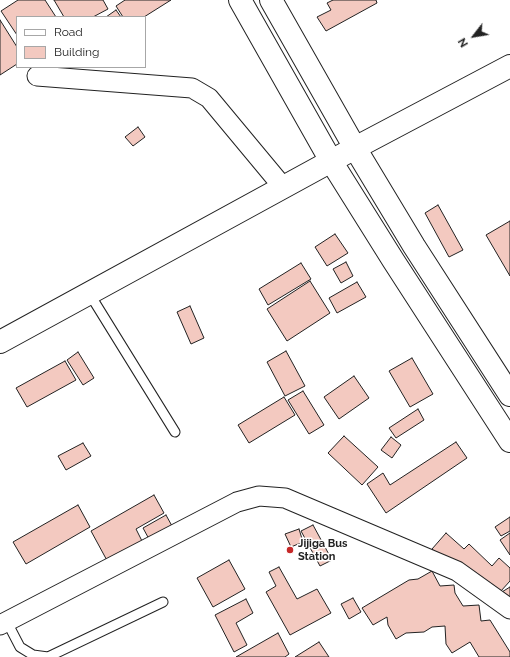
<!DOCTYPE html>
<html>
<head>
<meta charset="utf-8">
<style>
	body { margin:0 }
	#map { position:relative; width:510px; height:657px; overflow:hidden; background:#fff; font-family:Raleway,sans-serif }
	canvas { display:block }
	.legend { position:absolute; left:16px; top:16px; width:130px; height:52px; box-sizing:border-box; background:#fff; border:1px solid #a7a7a7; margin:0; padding:5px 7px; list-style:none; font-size:12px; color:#222 }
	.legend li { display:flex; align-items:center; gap:8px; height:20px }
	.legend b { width:20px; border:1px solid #a7a7a7 }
	.north { position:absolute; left:454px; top:16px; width:40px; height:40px; -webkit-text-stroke:3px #fff; paint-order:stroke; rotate:239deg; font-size:11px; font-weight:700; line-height:16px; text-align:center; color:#222 }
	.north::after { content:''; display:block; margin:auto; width:14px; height:18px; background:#222; clip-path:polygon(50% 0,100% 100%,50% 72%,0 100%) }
</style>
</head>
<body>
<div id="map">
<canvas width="510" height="657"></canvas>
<ul class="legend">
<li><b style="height:5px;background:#fff"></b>Road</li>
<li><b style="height:11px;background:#f3c9c0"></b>Building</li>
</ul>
<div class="north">N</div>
</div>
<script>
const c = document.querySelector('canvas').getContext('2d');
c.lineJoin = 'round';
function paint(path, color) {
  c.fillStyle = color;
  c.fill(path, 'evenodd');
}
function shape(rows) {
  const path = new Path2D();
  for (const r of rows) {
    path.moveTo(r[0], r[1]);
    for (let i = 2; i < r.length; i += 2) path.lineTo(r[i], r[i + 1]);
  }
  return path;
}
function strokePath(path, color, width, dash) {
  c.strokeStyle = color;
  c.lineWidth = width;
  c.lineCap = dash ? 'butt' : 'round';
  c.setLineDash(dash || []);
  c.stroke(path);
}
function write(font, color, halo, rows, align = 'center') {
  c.font = font + ' Raleway,sans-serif';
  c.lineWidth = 3;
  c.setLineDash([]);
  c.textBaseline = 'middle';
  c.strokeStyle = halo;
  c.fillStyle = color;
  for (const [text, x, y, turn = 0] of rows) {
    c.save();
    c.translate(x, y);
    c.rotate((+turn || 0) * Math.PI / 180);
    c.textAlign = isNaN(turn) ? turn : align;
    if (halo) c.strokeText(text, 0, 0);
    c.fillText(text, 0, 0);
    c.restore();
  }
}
const building = shape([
	[18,0,45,0,56,17,17,17,17,35,1,11,18,0],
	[54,0,103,0,108,9,93,17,64,17,54,0],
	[125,0,171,0,144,17,123,17,116,6,125,0],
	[333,0,376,0,377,3,326,31,317,17,331,10,327,3,333,0],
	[116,10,121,17,106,17,116,10],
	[0,20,17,47,17,64,0,75,0,20],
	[138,127,145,137,133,146,125,137,138,127],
	[438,205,463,250,449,257,425,213,438,205],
	[510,221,510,276,486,235,510,221],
	[335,234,348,253,327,266,315,247,335,234],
	[346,262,353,276,341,283,333,269,346,262],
	[301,263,311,279,268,305,259,289,301,263],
	[310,281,330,313,287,341,267,309,310,281],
	[357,282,366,297,337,313,329,298,357,282],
	[190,306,204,338,191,344,177,312,190,306],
	[286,351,305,386,285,396,267,362,286,351],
	[78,352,94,378,83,385,67,360,78,352],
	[412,358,433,394,410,407,389,371,412,358],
	[65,361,76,380,27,407,16,388,65,361],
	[354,376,369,398,339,419,324,397,354,376],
	[303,391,324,425,309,434,288,400,303,391],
	[284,397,295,415,249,443,238,425,284,397],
	[418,409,424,420,396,438,389,428,418,409],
	[344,436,378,467,362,485,328,453,344,436],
	[391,437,401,445,392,458,381,450,391,437],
	[456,442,467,458,386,513,367,484,383,473,390,485,456,442],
	[83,443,91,456,66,470,58,456,83,443],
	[154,495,164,513,136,529,145,547,110,566,91,531,154,495],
	[78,505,90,527,26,564,13,542,78,505],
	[166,515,178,537,155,550,143,528,166,515],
	[510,517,510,531,501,536,495,527,510,517],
	[313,525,332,560,320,566,301,531,313,525],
	[299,529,303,542,291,547,285,534,299,529],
	[446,533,464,549,469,544,492,566,499,558,510,568,510,581,491,602,432,549,446,533],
	[510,533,510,555,500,540,510,533],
	[229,560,245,589,213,607,197,578,229,560],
	[279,567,297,599,317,589,331,613,290,635,266,592,276,586,269,572,279,567],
	[432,571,440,586,454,585,455,593,463,606,479,605,481,621,490,620,510,652,510,657,479,657,470,642,452,653,446,644,445,626,432,627,424,632,406,633,396,639,388,625,387,617,373,625,362,608,409,580,418,579,432,571],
	[510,587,510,598,497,595,510,587],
	[353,598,361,612,349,619,341,604,353,598],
	[246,599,253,613,236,623,247,645,234,652,215,615,246,599],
	[278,633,289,654,285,657,236,657,278,633],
	[319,642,329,657,295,657,319,642]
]);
const service = shape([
	[89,293,175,432],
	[7,622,20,647,33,655,48,657,163,602]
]);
const minor = shape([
	[37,76,192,88,209,98,283,187],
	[0,625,237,502,259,496,285,498,457,571,510,609]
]);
const tertiary = shape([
	[0,342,355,148,510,66]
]);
const secondary = shape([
	[240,0,331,161,393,260,510,441],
	[271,0,355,148,414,246,510,395]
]);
const markers = [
	[290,550,4,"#c62828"]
];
const poiNames = [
	["Jijiga Bus",298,544],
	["Station",298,557]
];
paint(building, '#f3c9c0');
strokePath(building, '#222', 1);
strokePath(service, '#222', 11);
strokePath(minor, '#222', 21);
strokePath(tertiary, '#222', 24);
strokePath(secondary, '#222', 24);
strokePath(service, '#fff', 9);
strokePath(minor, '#fff', 19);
strokePath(tertiary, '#fff', 22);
strokePath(secondary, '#fff', 22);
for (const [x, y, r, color] of markers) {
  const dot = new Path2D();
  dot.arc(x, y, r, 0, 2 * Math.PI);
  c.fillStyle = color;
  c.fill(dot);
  strokePath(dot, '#fff', 1.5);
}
write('bold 11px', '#222', '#fff', poiNames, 'left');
</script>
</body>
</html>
